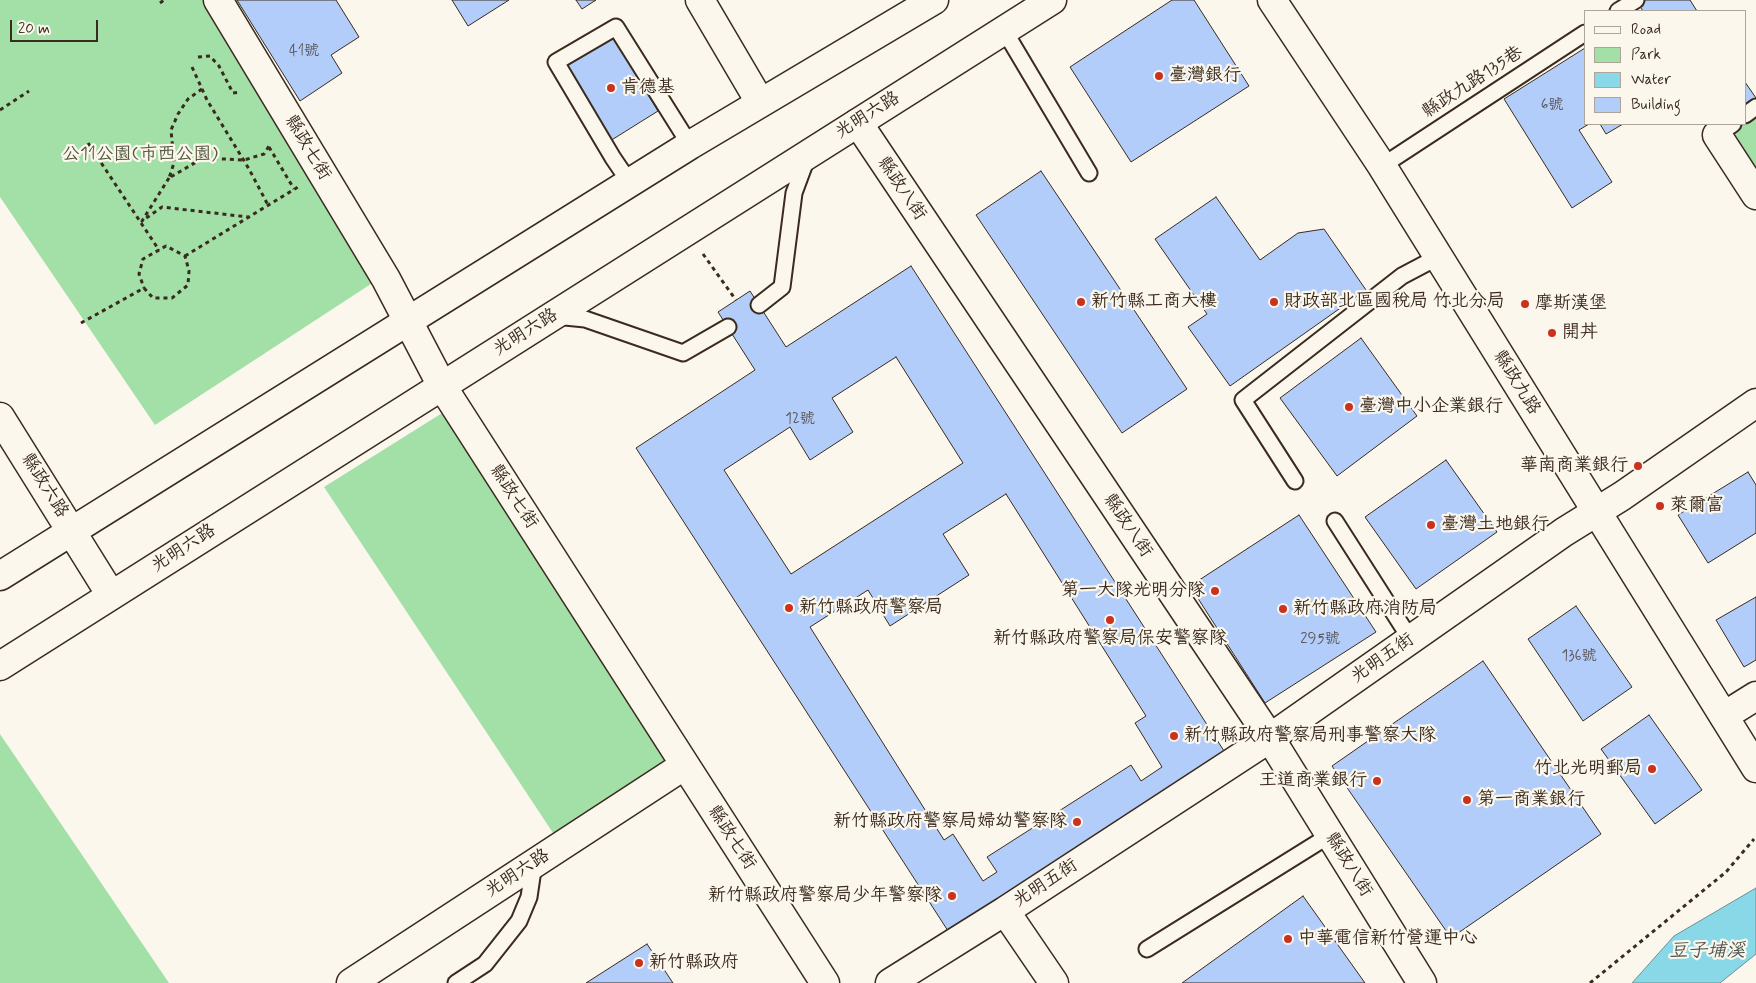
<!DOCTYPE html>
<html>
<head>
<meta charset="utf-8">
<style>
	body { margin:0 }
	#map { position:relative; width:1756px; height:983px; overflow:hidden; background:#fbf7ec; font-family:Mynerve,sans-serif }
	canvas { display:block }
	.legend { position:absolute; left:1584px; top:10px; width:162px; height:115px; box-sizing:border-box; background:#fbf7ec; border:1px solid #aea59a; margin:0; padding:6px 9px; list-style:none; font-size:15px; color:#3b2a1e }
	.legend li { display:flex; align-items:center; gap:10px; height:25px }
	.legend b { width:25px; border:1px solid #aea59a }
	.scale { position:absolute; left:10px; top:20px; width:88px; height:22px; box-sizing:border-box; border:2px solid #3b2a1e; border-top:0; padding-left:6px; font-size:15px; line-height:18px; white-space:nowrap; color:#3b2a1e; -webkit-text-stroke:4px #fbf7ec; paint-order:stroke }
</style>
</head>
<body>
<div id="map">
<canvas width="1756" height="983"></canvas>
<ul class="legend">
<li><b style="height:6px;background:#fbf7ec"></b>Road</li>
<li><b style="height:14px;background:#a2e0a8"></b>Park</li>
<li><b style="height:14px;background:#89d8e7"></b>Water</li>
<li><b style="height:14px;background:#b2cdfa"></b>Building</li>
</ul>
<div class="scale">20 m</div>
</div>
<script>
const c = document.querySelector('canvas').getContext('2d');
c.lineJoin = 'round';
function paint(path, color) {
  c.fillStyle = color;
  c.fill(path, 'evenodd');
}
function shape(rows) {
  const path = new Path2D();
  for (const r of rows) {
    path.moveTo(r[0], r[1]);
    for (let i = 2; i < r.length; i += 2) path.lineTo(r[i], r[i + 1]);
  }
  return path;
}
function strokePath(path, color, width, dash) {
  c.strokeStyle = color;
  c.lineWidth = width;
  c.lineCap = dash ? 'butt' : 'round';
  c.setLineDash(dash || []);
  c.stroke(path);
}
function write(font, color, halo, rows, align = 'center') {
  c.font = font + ' Mynerve,"LXGW WenKai TC",sans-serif';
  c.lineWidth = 4.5;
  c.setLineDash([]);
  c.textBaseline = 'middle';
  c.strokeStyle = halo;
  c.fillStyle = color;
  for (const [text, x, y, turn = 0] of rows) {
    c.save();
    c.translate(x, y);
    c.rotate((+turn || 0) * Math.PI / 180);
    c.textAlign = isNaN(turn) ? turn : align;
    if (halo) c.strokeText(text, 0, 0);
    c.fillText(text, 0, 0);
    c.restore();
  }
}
const green = shape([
	[0,0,209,0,377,280,155,425,0,197],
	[1756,107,1756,195,1717,135,1733,124,1745,124,1745,115],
	[455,405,685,765,561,845,324,487],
	[0,734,169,983,0,983]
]);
const water = shape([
	[1756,888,1756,954,1720,983,1632,983,1674,936,1756,888]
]);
const building = shape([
	[237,0,336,0,359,37,331,55,342,73,300,101,237,0],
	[452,0,509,0,468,26,452,0],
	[576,0,596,0,582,9,576,0],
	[1172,0,1194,0,1249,86,1131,162,1070,67,1172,0],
	[1640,0,1690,0,1697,11,1643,11,1637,2,1640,0],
	[612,35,658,111,610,141,564,65,612,35],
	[1585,48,1585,124,1589,124,1579,130,1612,182,1572,208,1504,99,1585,48],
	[1745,82,1756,98,1745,106,1745,82],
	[1600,124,1623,124,1606,134,1600,124],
	[1041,171,1187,389,1122,433,976,215,1041,171],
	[1216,197,1260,260,1298,233,1324,229,1366,290,1230,386,1188,327,1207,314,1155,239,1216,197],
	[911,266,1226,754,950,934,636,448,755,370,718,312,750,291,786,347,911,266],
	[896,357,963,463,791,574,724,470,790,427,810,460,853,432,832,398,896,357],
	[1006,494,1146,716,1135,723,1162,767,1141,781,1131,765,987,857,997,872,983,881,953,834,944,840,810,627,868,590,890,626,969,575,943,534,1006,494],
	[1361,338,1417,416,1337,476,1280,398,1361,338],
	[1446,460,1497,532,1416,589,1365,517,1446,460],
	[1748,472,1756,485,1756,533,1708,563,1678,515,1748,472],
	[1299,515,1376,632,1265,703,1190,586,1299,515],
	[1756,597,1756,660,1744,667,1716,620,1756,597],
	[1576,606,1632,687,1583,721,1528,639,1576,606],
	[1483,661,1601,834,1451,938,1332,766,1483,661],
	[1649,715,1702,790,1655,824,1601,749,1649,715],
	[1303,896,1365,983,1182,983,1303,896],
	[647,944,673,983,586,983,647,944]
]);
const path = shape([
	[160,3,164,0],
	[198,57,210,56,219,66,233,93,241,92],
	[192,67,207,100,249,169,268,205],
	[202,89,188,99,178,114,171,130,174,163,169,178,203,158,244,160,264,154,271,143],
	[0,110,29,91],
	[88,143,159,250],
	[269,147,294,189],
	[169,178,142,221,162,207,248,217],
	[703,254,736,300],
	[185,256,298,187],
	[81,323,144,288,153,298,172,298,188,285,189,271,185,256,166,246,143,259,139,274,144,288],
	[1590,983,1726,872,1754,839]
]);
const lane = shape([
	[1618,11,1636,0],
	[1004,30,1089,173],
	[1745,115,1756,107],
	[1714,129,1717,135,1733,124],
	[1382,166,1585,33],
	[630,183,613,158,556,62,616,27,690,145],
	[759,305,782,287,794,193,807,158],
	[555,316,585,319,683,353,728,327],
	[1295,481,1243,400,1402,276,1438,257],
	[1335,521,1411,640],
	[1147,949,1330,835],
	[456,983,485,964,519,921,529,897,534,863]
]);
const street = shape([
	[218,0,386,279,442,386,825,983],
	[700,0,760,102],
	[858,123,1270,738,1422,983],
	[1717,135,1756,195],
	[0,417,111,595],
	[1724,716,1756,696],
	[351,983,685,765],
	[890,983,1005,911],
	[1054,983,1005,911,1270,738,1564,532,1622,496,1756,403]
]);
const secondary = shape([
	[1272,0,1382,166,1756,768],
	[0,576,690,145,934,0],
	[0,666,1052,0]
]);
const markers = [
	[1159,76,5,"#c8321e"],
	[611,88,5,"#c8321e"],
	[1081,302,5,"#c8321e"],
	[1274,302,5,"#c8321e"],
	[1525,304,5,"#c8321e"],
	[1552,333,5,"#c8321e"],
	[1349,407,5,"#c8321e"],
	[1638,466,5,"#c8321e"],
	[1660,506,5,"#c8321e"],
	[1431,525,5,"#c8321e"],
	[1215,591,5,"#c8321e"],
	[789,608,5,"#c8321e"],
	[1283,609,5,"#c8321e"],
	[1110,620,5,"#c8321e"],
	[1174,736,5,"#c8321e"],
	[1652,769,5,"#c8321e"],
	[1377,781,5,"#c8321e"],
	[1467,800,5,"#c8321e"],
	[1077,822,5,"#c8321e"],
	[952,896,5,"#c8321e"],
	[1288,939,5,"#c8321e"],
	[639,963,5,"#c8321e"]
];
const numberNames = [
	["41號",304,52],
	["6號",1552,106],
	["12號",800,420],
	["295號",1320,640],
	["136號",1579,657]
];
const poiNames = [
	["臺灣銀行",1169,76],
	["肯德基",621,88],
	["新竹縣工商大樓",1091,302],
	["財政部北區國稅局 竹北分局",1284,302],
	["摩斯漢堡",1535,304],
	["開丼",1562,333],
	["臺灣中小企業銀行",1359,407],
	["華南商業銀行",1628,466,"right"],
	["萊爾富",1670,506],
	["臺灣土地銀行",1441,525],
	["第一大隊光明分隊",1205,591,"right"],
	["新竹縣政府警察局",799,608],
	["新竹縣政府消防局",1293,609],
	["新竹縣政府警察局保安警察隊",1110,639,"center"],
	["新竹縣政府警察局刑事警察大隊",1184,736],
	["竹北光明郵局",1642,769,"right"],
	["王道商業銀行",1367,781,"right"],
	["第一商業銀行",1477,800],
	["新竹縣政府警察局婦幼警察隊",1067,822,"right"],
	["新竹縣政府警察局少年警察隊",942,896,"right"],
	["中華電信新竹營運中心",1298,939],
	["新竹縣政府",649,963]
];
const streetNames = [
	["縣政九路135巷",1473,83,-33],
	["光明六路",868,116,-32],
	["縣政七街",307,148,59],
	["縣政八街",901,189,56],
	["光明六路",526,333,-32],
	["縣政九路",1516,383,58],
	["縣政六路",44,486,58],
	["縣政七街",513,497,57],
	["縣政八街",1127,526,56],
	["光明六路",184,549,-33],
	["光明五街",1383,659,-35],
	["縣政七街",731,838,57],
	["縣政八街",1348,865,58],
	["光明六路",518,874,-33],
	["光明五街",1046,884,-33]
];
const parkNames = [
	["公11公園(市西公園)",140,155]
];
const waterNames = [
	["豆子埔溪",1707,952]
];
paint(green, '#a2e0a8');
paint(water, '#89d8e7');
strokePath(water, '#6a9297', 1);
paint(building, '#b2cdfa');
strokePath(building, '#3b2a1e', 1);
strokePath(lane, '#3b2a1e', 19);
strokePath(street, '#3b2a1e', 31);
strokePath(secondary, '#3b2a1e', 31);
strokePath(path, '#3b2a1e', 3, [4, 4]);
strokePath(lane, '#fbf7ec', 15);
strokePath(street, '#fbf7ec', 28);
strokePath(secondary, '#fbf7ec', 28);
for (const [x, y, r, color] of markers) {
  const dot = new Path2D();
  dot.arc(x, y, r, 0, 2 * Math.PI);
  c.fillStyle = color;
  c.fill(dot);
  strokePath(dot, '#fbf7ec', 2);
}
write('15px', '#595355', null, numberNames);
write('18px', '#3b2a1e', '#fbf7ec', poiNames, 'left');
write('18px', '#3b2a1e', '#fbf7ec', streetNames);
write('18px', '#555840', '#fbf7ec', parkNames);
write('italic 19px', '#4e5650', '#fbf7ec', waterNames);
</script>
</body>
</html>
